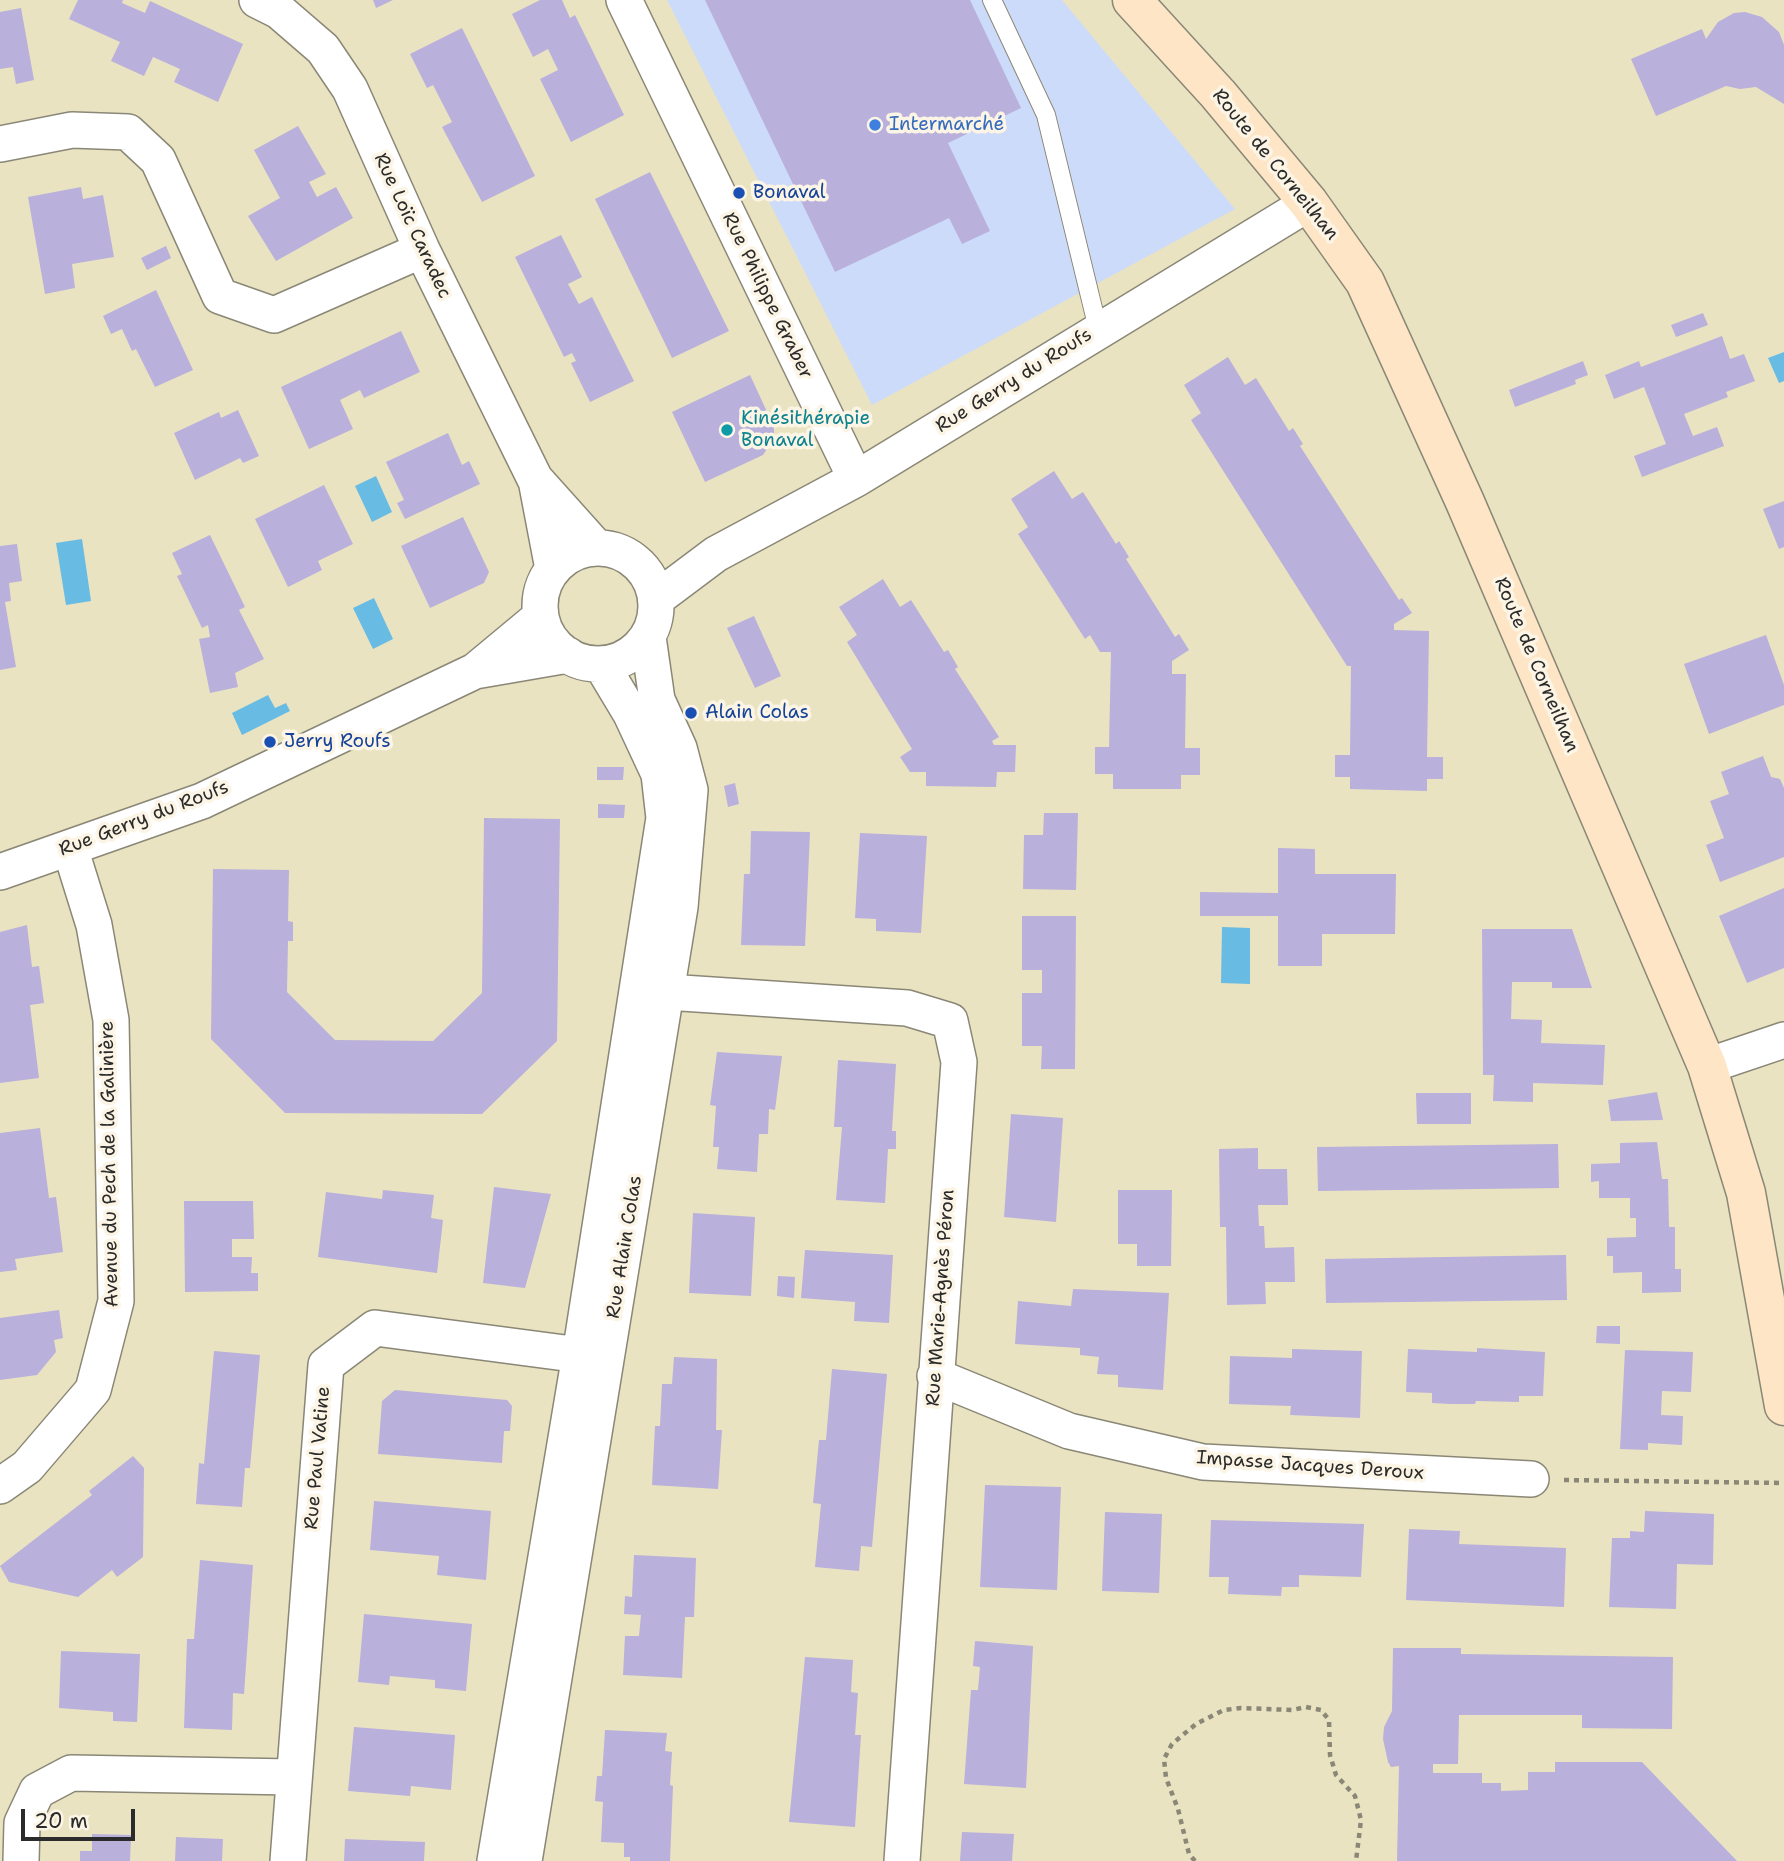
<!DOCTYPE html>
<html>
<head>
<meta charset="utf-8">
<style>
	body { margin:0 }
	#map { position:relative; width:1784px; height:1861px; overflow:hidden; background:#e9e3c2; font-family:"Shantell Sans",sans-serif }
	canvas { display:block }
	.scale { position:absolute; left:21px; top:1809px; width:114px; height:32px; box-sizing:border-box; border:4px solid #2b2b2b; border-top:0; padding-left:9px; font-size:21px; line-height:24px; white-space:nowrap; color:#2b2b2b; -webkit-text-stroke:5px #fcf5e5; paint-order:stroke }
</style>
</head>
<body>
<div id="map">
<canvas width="1784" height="1861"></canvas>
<div class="scale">20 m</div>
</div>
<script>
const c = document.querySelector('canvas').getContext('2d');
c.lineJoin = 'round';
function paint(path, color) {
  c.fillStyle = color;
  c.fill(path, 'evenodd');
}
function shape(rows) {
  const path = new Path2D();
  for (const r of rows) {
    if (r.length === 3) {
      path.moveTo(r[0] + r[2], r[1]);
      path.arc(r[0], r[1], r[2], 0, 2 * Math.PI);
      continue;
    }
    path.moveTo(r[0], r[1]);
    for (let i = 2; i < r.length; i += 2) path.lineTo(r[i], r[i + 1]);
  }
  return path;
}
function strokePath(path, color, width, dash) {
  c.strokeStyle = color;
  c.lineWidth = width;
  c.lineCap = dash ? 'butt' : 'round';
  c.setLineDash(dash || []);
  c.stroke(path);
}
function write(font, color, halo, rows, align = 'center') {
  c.font = font + ' "Shantell Sans",sans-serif';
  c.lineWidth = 7;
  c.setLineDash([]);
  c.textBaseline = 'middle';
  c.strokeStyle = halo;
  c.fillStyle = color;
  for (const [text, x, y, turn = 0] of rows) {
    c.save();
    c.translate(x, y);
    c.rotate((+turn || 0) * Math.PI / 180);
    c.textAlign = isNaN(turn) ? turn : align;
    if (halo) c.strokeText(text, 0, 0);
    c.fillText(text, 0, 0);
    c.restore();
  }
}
const built = shape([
	[667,0,1062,0,1235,209,872,405]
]);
const water = shape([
	[1784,352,1784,381,1779,383,1768,358],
	[376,476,392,512,372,522,355,486],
	[82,539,91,601,66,605,56,543],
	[374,598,393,639,373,649,353,608],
	[268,695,275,708,286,703,290,711,242,735,232,713],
	[1222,927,1250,928,1250,984,1221,983]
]);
const building = shape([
	[78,0,123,0,122,3,145,13,150,1,243,44,218,102,174,82,180,69,153,57,144,76,111,61,120,42,69,19],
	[373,0,393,0,376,8],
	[540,0,562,0,570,18,575,15,624,115,571,142,540,79,558,70,548,49,533,57,512,14],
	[705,0,970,0,1021,108,948,143,990,231,962,244,949,218,835,272],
	[21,8,34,80,16,84,13,67,0,69,0,12],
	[1745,12,1762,17,1779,32,1784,45,1784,104,1756,87,1740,89,1726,86,1656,116,1631,59,1702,29,1706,39,1718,22,1734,13],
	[462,28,535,176,482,202,442,127,452,122,433,85,427,88,410,54],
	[298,126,326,174,309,182,317,197,336,187,353,218,276,261,248,216,280,198,254,150],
	[650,172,729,331,672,358,595,199],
	[81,187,83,199,103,195,114,257,72,264,75,288,45,294,28,197],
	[561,235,582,277,568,284,579,304,592,297,634,381,590,402,571,363,576,361,572,353,564,357,515,257],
	[166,246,171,258,147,270,141,258],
	[156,290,193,370,155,387,136,349,132,351,122,329,111,334,103,316],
	[1703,313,1708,325,1676,337,1671,325],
	[401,331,420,372,364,398,360,390,340,400,353,429,309,449,281,387],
	[1722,336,1730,359,1744,354,1755,381,1726,392,1728,397,1684,414,1693,436,1717,427,1724,446,1642,477,1634,456,1666,444,1644,387,1614,399,1605,375,1639,361,1641,367],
	[1228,357,1245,385,1256,378,1289,431,1293,428,1303,444,1300,446,1399,600,1402,598,1412,613,1394,624,1394,630,1429,631,1427,757,1443,757,1443,779,1427,779,1427,791,1350,789,1350,777,1335,777,1335,755,1350,755,1351,666,1347,666,1191,420,1201,413,1184,385],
	[1583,361,1588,375,1575,380,1576,384,1515,407,1509,390],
	[750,375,774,427,774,438,763,455,705,482,672,412],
	[238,410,259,456,243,463,240,458,195,480,174,433,219,412,221,418],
	[448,433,462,465,469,461,480,484,405,519,397,503,404,500,386,462],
	[1054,471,1072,499,1083,492,1116,544,1119,541,1129,557,1126,559,1175,637,1179,634,1189,650,1172,661,1172,674,1186,674,1185,748,1200,748,1200,775,1181,775,1181,789,1113,789,1113,774,1095,774,1095,747,1109,747,1111,652,1100,652,1090,635,1085,639,1018,534,1028,527,1011,499],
	[324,485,353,544,318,561,322,570,288,587,255,519],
	[1784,501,1784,547,1779,549,1763,509],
	[463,517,489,572,484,583,430,608,401,546],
	[210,535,245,607,239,610,264,659,235,673,238,687,210,693,199,639,210,637,208,625,202,628,177,576,182,574,172,553],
	[17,544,22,581,9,583,11,601,5,602,16,667,0,670,0,546],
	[883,579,900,607,911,600,944,652,948,650,958,667,955,669,999,737,992,741,994,745,1016,745,1015,772,997,772,996,787,926,786,926,772,910,772,900,757,912,749,847,642,857,635,839,607],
	[754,616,781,676,755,688,727,628],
	[1766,635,1784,685,1784,705,1709,734,1684,664],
	[1763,756,1771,777,1780,779,1784,788,1784,857,1720,882,1706,845,1724,838,1710,801,1729,794,1721,772],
	[597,767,624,767,623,780,597,780],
	[735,783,739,804,728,807,724,786],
	[598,804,625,805,624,818,598,818],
	[1044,813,1078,813,1076,890,1023,889,1024,835,1043,835],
	[484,818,560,819,557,1041,482,1114,285,1113,211,1039,213,869,289,870,288,921,293,922,293,941,288,941,287,992,335,1040,433,1041,482,993],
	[751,831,810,832,805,946,741,945,744,874,750,874],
	[860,833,927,836,921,933,876,931,876,919,855,918],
	[1278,848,1315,849,1315,874,1396,874,1395,934,1322,934,1322,966,1278,966,1278,916,1200,916,1200,892,1278,893],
	[1784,888,1784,968,1747,983,1719,916],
	[1022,916,1076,916,1075,1069,1041,1069,1042,1046,1022,1046,1022,993,1042,993,1042,970,1022,970],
	[27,925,32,967,39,966,44,1003,30,1005,39,1078,0,1083,0,932],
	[1482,929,1572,929,1592,988,1552,988,1552,982,1512,982,1511,1019,1542,1020,1541,1043,1605,1045,1603,1085,1533,1083,1533,1102,1493,1101,1494,1075,1483,1075],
	[717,1052,782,1056,775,1110,769,1109,768,1134,759,1134,757,1172,717,1169,719,1147,713,1147,716,1106,710,1105],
	[838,1060,896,1064,892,1131,896,1131,896,1149,888,1149,885,1203,836,1200,842,1127,834,1127],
	[1657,1092,1663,1120,1611,1121,1608,1100],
	[1416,1093,1471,1093,1471,1124,1417,1124],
	[1011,1114,1063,1118,1056,1222,1004,1217],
	[40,1128,49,1198,56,1197,63,1252,15,1259,17,1270,0,1272,0,1133],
	[1657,1142,1662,1179,1668,1179,1669,1227,1675,1227,1675,1269,1681,1269,1681,1292,1642,1293,1642,1272,1613,1273,1613,1256,1607,1256,1607,1238,1636,1237,1636,1218,1630,1218,1630,1198,1599,1198,1599,1181,1591,1182,1591,1164,1620,1163,1620,1143],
	[1558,1144,1559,1188,1318,1191,1317,1147],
	[1258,1148,1258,1169,1287,1169,1288,1205,1258,1205,1259,1226,1264,1226,1265,1248,1294,1247,1295,1282,1265,1282,1266,1304,1227,1305,1226,1227,1220,1227,1219,1149],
	[494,1187,551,1194,525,1288,483,1283],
	[383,1190,434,1195,431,1218,443,1220,437,1273,318,1257,326,1192,382,1199],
	[1118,1190,1172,1190,1171,1266,1137,1266,1137,1244,1118,1244],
	[184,1201,253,1201,254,1239,232,1239,232,1257,252,1257,251,1273,258,1273,258,1291,185,1292],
	[693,1213,755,1217,751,1296,689,1293],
	[805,1250,893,1255,889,1323,854,1321,855,1302,801,1298],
	[1566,1255,1567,1300,1326,1303,1325,1259],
	[778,1276,795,1277,794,1298,777,1296],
	[1073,1289,1169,1293,1163,1390,1118,1387,1118,1375,1097,1374,1099,1357,1080,1355,1080,1348,1015,1344,1018,1301,1071,1306],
	[59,1310,63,1338,54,1340,56,1352,37,1375,0,1380,0,1318],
	[1597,1326,1620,1326,1620,1344,1596,1343],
	[1477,1348,1545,1352,1543,1396,1519,1396,1519,1402,1476,1401,1475,1404,1451,1404,1432,1403,1432,1393,1406,1392,1408,1349,1477,1352],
	[1292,1349,1362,1351,1360,1418,1290,1415,1291,1406,1229,1404,1230,1356,1292,1358],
	[1625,1350,1693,1352,1691,1392,1662,1391,1661,1415,1683,1416,1682,1445,1648,1443,1648,1450,1620,1449],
	[214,1351,260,1355,250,1468,245,1468,242,1507,196,1504,199,1463,204,1464],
	[674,1357,717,1359,716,1430,722,1430,718,1489,652,1485,655,1426,660,1426,662,1384,672,1384],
	[832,1369,887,1374,872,1547,861,1546,859,1571,815,1567,821,1504,813,1503,819,1440,826,1440],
	[395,1390,507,1400,512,1406,510,1431,504,1431,502,1463,378,1454,382,1401],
	[133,1456,144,1468,143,1557,117,1577,112,1570,78,1597,9,1582,0,1566,92,1495,89,1491],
	[985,1485,1061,1487,1057,1590,980,1587],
	[374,1501,491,1511,486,1580,437,1575,439,1556,370,1550],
	[1645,1511,1714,1514,1713,1565,1677,1564,1676,1609,1609,1607,1612,1538,1630,1538,1630,1531,1644,1532],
	[1105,1512,1162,1514,1159,1593,1102,1591],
	[1211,1520,1364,1524,1361,1577,1299,1575,1299,1587,1282,1587,1281,1596,1228,1594,1229,1577,1209,1577],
	[1409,1529,1460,1531,1459,1544,1566,1548,1564,1607,1406,1600],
	[634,1555,696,1558,694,1617,685,1617,682,1678,623,1675,625,1636,639,1636,641,1615,624,1614,625,1596,632,1597],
	[200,1560,253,1565,244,1694,233,1693,232,1730,184,1728,187,1639,194,1639],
	[364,1614,472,1624,466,1691,435,1688,435,1680,390,1676,389,1685,358,1682],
	[975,1641,1033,1646,1026,1788,964,1784,971,1690,978,1690,980,1667,973,1666],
	[1393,1648,1461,1648,1461,1654,1673,1657,1672,1729,1582,1728,1582,1715,1459,1715,1458,1764,1433,1764,1433,1773,1482,1773,1482,1783,1501,1783,1501,1791,1528,1790,1528,1772,1555,1772,1555,1762,1642,1762,1737,1861,1397,1861,1399,1766,1391,1767,1388,1762,1383,1739,1384,1727,1392,1711],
	[61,1651,140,1654,137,1722,113,1721,113,1712,59,1708],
	[805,1657,853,1660,851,1692,858,1693,855,1735,861,1735,855,1827,789,1822],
	[354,1727,455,1735,451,1790,411,1786,410,1796,348,1791],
	[605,1730,667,1733,665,1751,672,1752,670,1785,673,1786,670,1861,630,1861,630,1857,624,1857,624,1843,601,1842,603,1802,595,1801,597,1776,602,1776],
	[962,1832,1014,1834,1012,1861,960,1861],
	[92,1834,131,1835,130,1861,80,1861,80,1851,92,1851],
	[176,1837,223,1839,222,1861,175,1861],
	[345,1839,425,1842,424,1861,344,1861]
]);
const path = shape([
	[1564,1480,1784,1483],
	[1195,1861,1189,1854,1178,1809,1166,1778,1164,1759,1172,1744,1196,1724,1224,1710,1241,1708,1292,1710,1306,1707,1321,1710,1329,1720,1330,1755,1336,1775,1355,1796,1361,1820,1356,1861]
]);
const lane = shape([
	[992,0,1046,115,1098,329]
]);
const street = shape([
	[257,0,279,11,323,49,350,89,422,250,535,479,596,547],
	[624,0,856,479],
	[0,144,72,130,128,132,158,160,220,296,274,315,422,250],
	[536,480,553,569],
	[598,606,58],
	[656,599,716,554,856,479,1309,203],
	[475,671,568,655],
	[0,872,202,801,475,671,540,617],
	[667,992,907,1008,950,1021,959,1062,902,1861],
	[1707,1066,1784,1040],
	[935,1376,1069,1431,1203,1462,1531,1479],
	[0,1486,27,1467,93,1390,116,1301,111,1020,94,925,70,848],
	[21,1861,22,1823,37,1791,71,1773,292,1777],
	[288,1861,326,1365,375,1328,580,1355],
	[495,1861,580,1355,664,818,659,774,631,714,601,664],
	[524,1861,680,907,690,790,679,748,657,700,648,637]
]);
const secondary = shape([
	[1132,0,1218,94,1309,203,1365,282,1465,502,1707,1066,1746,1193,1784,1406]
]);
const markers = [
	[875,125,7,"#3f7fe0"],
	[739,193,7,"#1a4fb4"],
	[727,430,7,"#0f9aa8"],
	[691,713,7,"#1a4fb4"],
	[270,742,7,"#1a4fb4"]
];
const shopNames = [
	["Intermarché",889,125]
];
const streetNames = [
	["Route de Corneilhan",1275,165,51],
	["Rue Loïc Caradec",412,226,65],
	["Rue Philippe Graber",767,296,64],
	["Rue Gerry du Roufs",1014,381,-32],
	["Route de Corneilhan",1536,665,67],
	["Rue Gerry du Roufs",144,819,-21],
	["Avenue du Pech de la Galinière",110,1164,-91],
	["Rue Alain Colas",625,1247,-81],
	["Rue Marie-Agnès Péron",941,1298,-86],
	["Rue Paul Vatine",318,1458,-85],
	["Impasse Jacques Deroux",1310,1466,4]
];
const transitNames = [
	["Bonaval",753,193],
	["Alain Colas",705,713],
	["Jerry Roufs",284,742]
];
const cultureNames = [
	["Kinésithérapie",741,419],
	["Bonaval",741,441]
];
paint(built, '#cddbfa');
paint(water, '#68bbe3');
paint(building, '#b9b0db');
strokePath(lane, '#8a8776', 20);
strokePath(street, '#8a8776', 38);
strokePath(secondary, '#8a8776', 41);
strokePath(path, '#8a8776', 4.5, [5, 5]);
strokePath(lane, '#fff', 18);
strokePath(street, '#fff', 35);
strokePath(secondary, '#fde5c5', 38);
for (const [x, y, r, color] of markers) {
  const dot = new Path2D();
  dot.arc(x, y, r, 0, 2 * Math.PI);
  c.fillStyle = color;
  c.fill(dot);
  strokePath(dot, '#fcf5e5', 2.5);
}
write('19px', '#366cbe', '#fcf5e5', shopNames, 'left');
write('19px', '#2b2b2b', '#fcf5e5', streetNames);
write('19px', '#164399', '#fcf5e5', transitNames, 'left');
write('19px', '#0d838f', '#fcf5e5', cultureNames, 'left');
</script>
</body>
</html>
